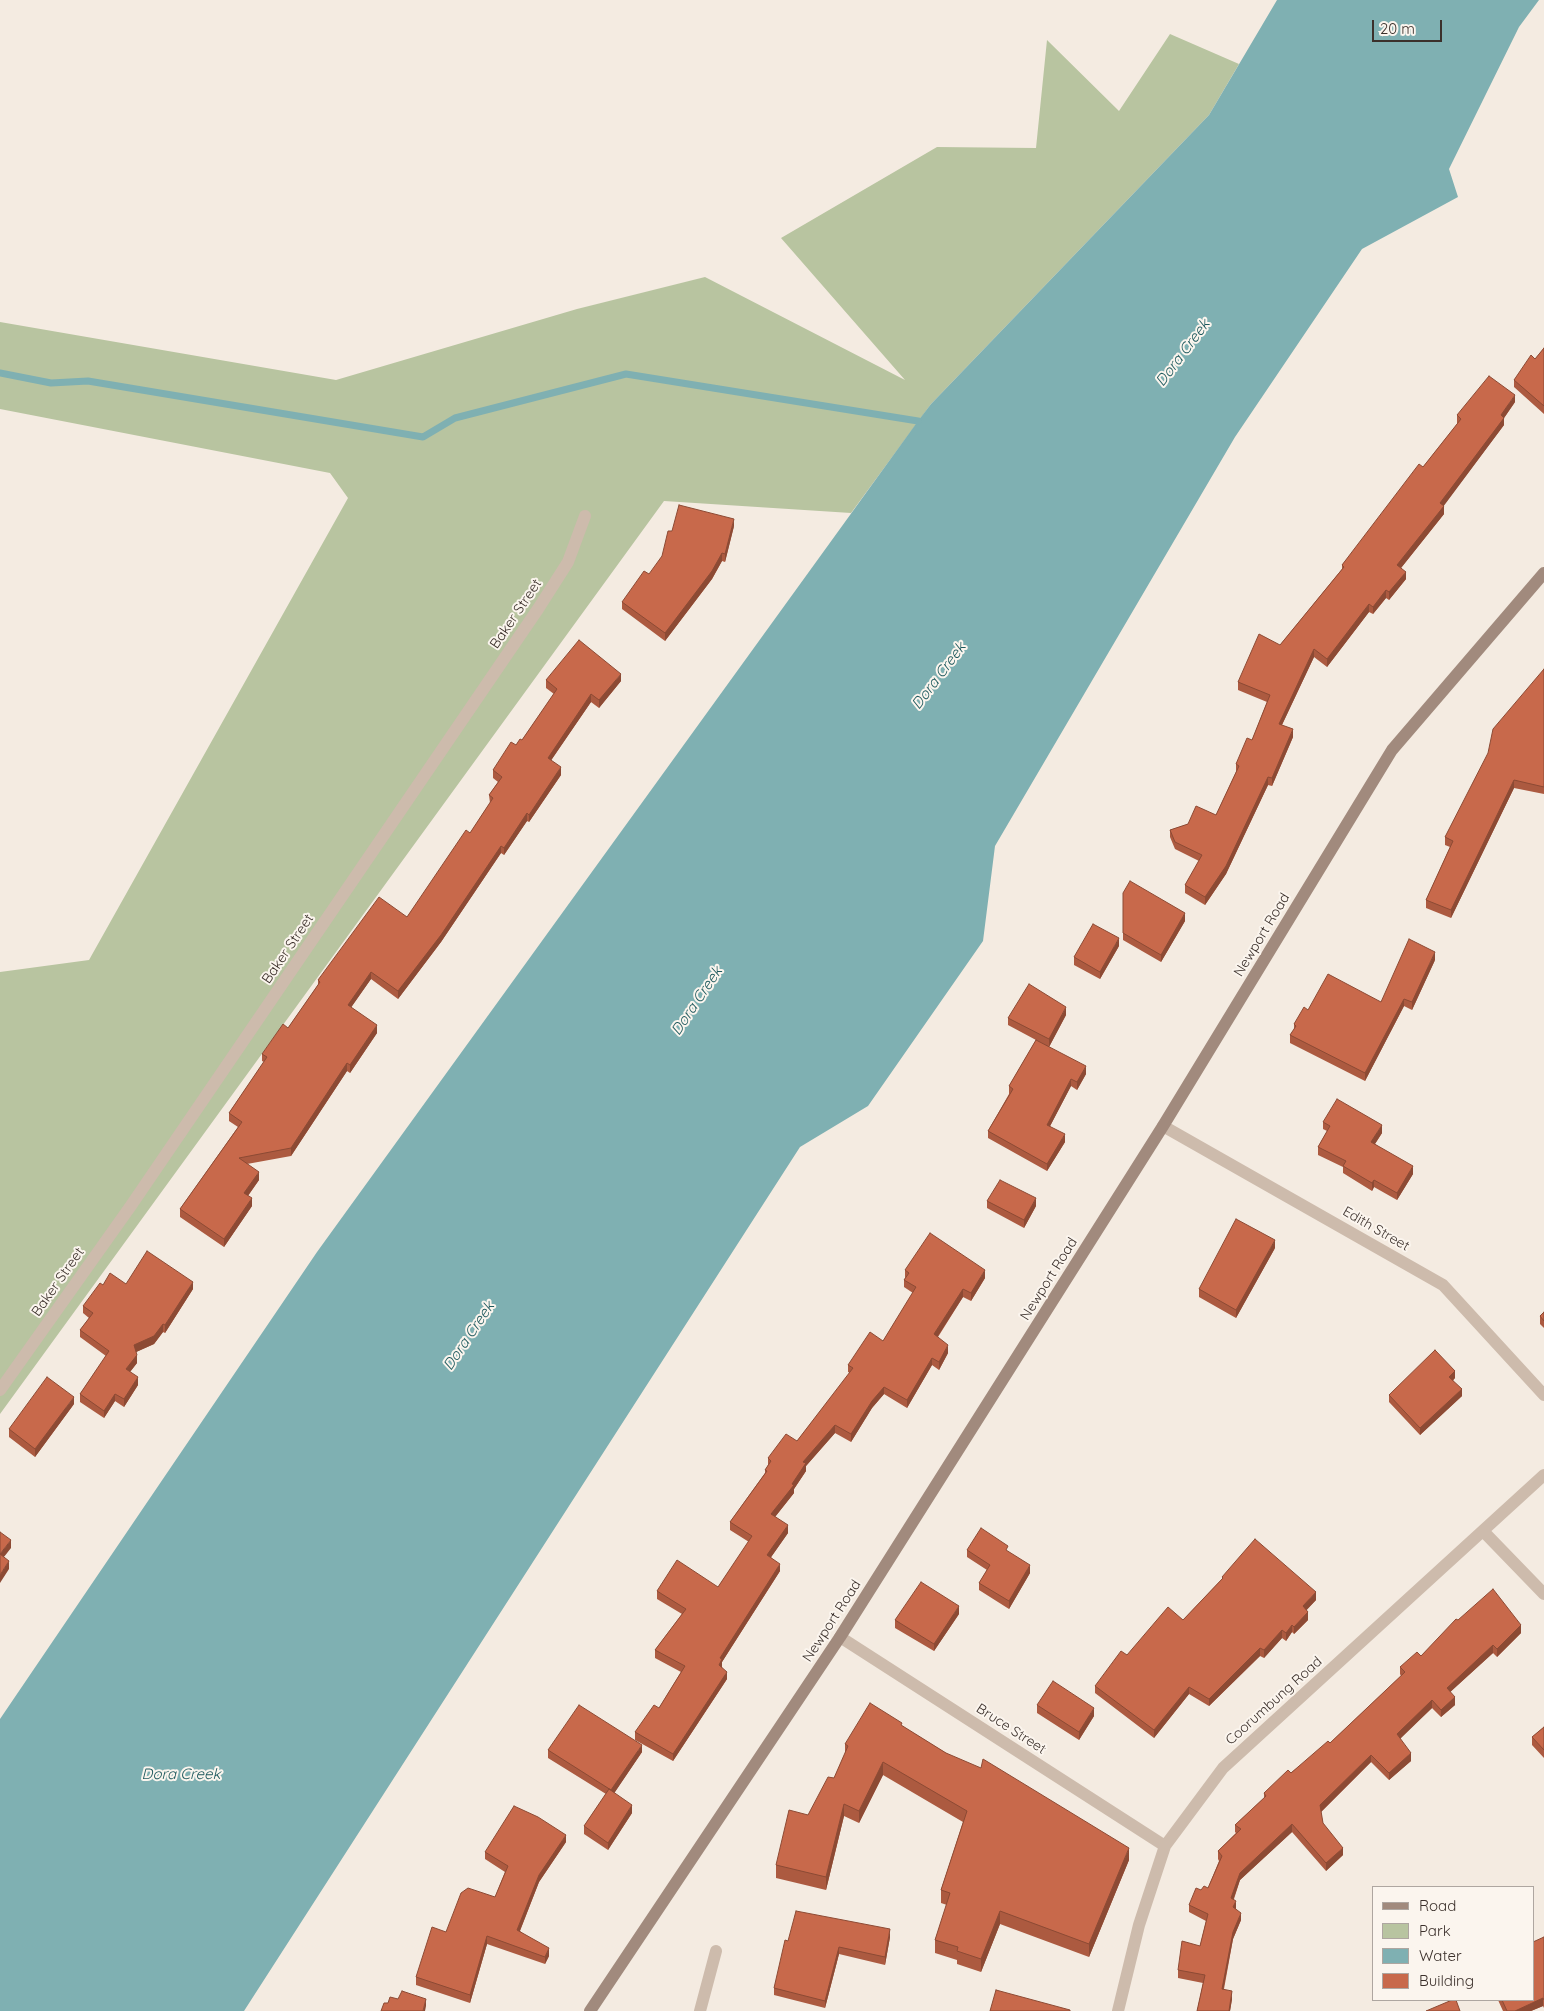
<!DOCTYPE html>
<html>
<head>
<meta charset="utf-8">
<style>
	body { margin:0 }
	#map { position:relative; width:1544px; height:2011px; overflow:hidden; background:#f4ebe1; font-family:Quicksand,sans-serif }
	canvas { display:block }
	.legend { position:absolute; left:1372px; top:1886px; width:162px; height:115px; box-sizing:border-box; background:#fbf5ee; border:1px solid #aea6a0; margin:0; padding:6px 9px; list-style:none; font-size:15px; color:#3b302b }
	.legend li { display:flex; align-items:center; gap:10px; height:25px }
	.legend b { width:25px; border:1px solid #aea6a0 }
	.scale { position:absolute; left:1372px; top:20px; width:70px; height:22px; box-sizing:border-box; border:2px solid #3b302b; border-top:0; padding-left:6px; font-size:15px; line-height:18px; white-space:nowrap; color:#3b302b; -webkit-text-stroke:4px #fbf5ee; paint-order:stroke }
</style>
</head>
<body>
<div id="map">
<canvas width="1544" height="2011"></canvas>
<ul class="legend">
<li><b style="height:6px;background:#a18a7d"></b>Road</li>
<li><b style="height:14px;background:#b8c4a0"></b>Park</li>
<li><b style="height:14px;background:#7fb0b2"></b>Water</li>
<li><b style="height:14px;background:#c8694b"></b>Building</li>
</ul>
<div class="scale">20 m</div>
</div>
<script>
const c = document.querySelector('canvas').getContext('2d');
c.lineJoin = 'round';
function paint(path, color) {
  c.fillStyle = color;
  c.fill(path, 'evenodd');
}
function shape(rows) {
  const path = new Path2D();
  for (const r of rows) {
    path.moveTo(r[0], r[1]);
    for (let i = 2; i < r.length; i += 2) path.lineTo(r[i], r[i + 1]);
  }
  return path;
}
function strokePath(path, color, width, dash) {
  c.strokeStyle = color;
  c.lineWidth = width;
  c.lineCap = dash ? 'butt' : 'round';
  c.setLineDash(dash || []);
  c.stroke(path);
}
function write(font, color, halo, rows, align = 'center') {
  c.font = font + ' Quicksand,sans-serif';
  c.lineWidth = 4;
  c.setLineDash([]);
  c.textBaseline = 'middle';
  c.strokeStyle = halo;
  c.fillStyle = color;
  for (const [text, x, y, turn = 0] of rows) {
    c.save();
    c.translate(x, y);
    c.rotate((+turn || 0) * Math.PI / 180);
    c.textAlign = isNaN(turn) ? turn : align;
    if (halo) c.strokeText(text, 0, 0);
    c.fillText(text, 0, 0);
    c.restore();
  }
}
const green = shape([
	[1170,34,1239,64,1209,115,931,404,851,513,664,501,0,1414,0,972,89,960,348,498,330,473,0,409,0,322,336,380,577,309,705,277,905,380,781,238,937,147,1036,148,1047,40,1119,111]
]);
const water = shape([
	[1277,0,1539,0,1519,27,1449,169,1458,197,1362,249,1235,437,995,846,983,941,868,1106,800,1147,244,2011,0,2011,0,1719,317,1252,918,421,931,404,1209,115]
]);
const stream = shape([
	[0,373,51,383,88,381,423,437,455,418,626,374,918,421]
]);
const street = shape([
	[1163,1126,1443,1285,1544,1395],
	[0,1390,130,1207,538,609,568,562,585,516],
	[1484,1532,1544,1594],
	[840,1637,1165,1846],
	[700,2011,716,1951],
	[1118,2011,1139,1925,1165,1846,1223,1768,1544,1475]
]);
const secondary = shape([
	[590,2011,840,1637,1163,1126,1392,750,1544,573]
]);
const wall = shape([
	[1544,348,1544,414,1514,387,1514,380,1535,359],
	[1515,402,1504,418,1504,425,1443,506,1444,514,1401,568,1406,579,1389,600,1386,598,1373,614,1369,612,1327,667,1314,657,1282,725,1293,737,1272,786,1268,785,1226,874,1205,905,1185,893,1185,885,1199,861,1175,849,1170,837,1170,830,1216,815,1236,772,1236,764,1252,740,1267,702,1238,690,1238,682,1280,645,1342,569,1342,565,1423,467,1458,423,1457,423,1457,415],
	[734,526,725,562,722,561,712,579,665,641,622,609,622,602],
	[1544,669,1544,794,1514,788,1451,918,1426,908,1426,900,1450,847,1445,845,1445,837],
	[546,680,621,681,599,708,591,702,551,760,561,775,529,822,527,821,504,855,501,853,441,942,398,999,371,979,351,1007,377,1033,350,1073,347,1071,291,1156,247,1164,259,1180,248,1196,252,1206,224,1247,180,1217,180,1209,238,1127,229,1121,229,1113,264,1062,262,1061,262,1054,288,1028,318,985,318,980,407,917,470,833,490,803,489,795,498,782,493,778,493,770,516,745,522,740,554,694,546,688],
	[1123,893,1185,921,1161,962,1123,940],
	[1119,946,1100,979,1074,965,1074,957],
	[1435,960,1412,1010,1404,1006,1365,1081,1290,1043,1290,1035,1294,1030,1294,1024,1308,1010,1381,1002],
	[1066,1015,1049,1047,1086,1074,1077,1090,1071,1086,1050,1126,1065,1142,1047,1171,988,1138,988,1131,1009,1094,1009,1086,1036,1040,1008,1025,1008,1018],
	[1323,1122,1382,1133,1375,1144,1413,1174,1397,1200,1374,1187,1372,1191,1343,1173,1343,1167,1318,1155,1318,1147,1327,1131,1323,1129],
	[987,1201,1036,1206,1024,1228,987,1208],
	[1275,1248,1236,1318,1199,1297,1199,1289],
	[905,1270,985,1278,971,1301,963,1297,938,1337,948,1353,939,1370,932,1365,907,1408,884,1394,872,1408,851,1442,835,1433,806,1466,806,1471,794,1489,794,1493,775,1517,788,1533,771,1557,780,1571,722,1662,722,1667,727,1679,673,1761,635,1740,635,1732,659,1708,681,1672,655,1658,655,1650,682,1614,657,1599,657,1591,718,1587,749,1542,730,1530,730,1522,765,1473,765,1470,768,1465,768,1458,797,1441,850,1373,848,1372,848,1365,883,1341,913,1293,904,1287,904,1280,905,1278],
	[126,1284,193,1289,165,1333,163,1332,154,1344,136,1352,137,1363,130,1372,138,1385,124,1407,115,1401,104,1418,80,1402,80,1394,106,1356,80,1337,80,1330,89,1318,83,1313,83,1306],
	[1544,1312,1544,1328,1540,1324,1540,1316],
	[1455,1378,1453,1380,1462,1396,1420,1435,1389,1402,1389,1395],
	[74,1404,35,1457,9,1437,9,1429],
	[967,1550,1008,1552,1030,1573,1009,1609,979,1590,979,1583,987,1570,967,1557],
	[1222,1577,1316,1600,1306,1610,1308,1620,1294,1634,1292,1632,1286,1641,1282,1638,1264,1658,1260,1656,1209,1706,1189,1694,1154,1738,1095,1693,1095,1686,1127,1655,1183,1620,1222,1579],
	[959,1614,934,1651,895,1628,895,1620],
	[1458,1620,1521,1633,1497,1657,1493,1653,1450,1692,1455,1705,1441,1717,1432,1708,1400,1738,1411,1761,1389,1780,1371,1762,1321,1812,1323,1823,1343,1855,1326,1871,1292,1832,1240,1880,1234,1899,1236,1908,1236,1909,1241,1920,1233,1939,1224,1989,1232,1999,1230,2011,1197,2011,1203,1983,1178,1978,1178,1970,1200,1946,1206,1921,1189,1912,1189,1905,1201,1890,1208,1888,1219,1861,1218,1859,1218,1851,1236,1833,1235,1832,1235,1825,1264,1798,1264,1793,1330,1743,1401,1676,1400,1674,1400,1667,1421,1656],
	[1037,1705,1094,1716,1079,1740,1037,1713],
	[902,1726,946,1753,1129,1860,1089,1957,1000,1924,981,1972,957,1964,957,1960,935,1953,935,1940,947,1905,941,1903,941,1890,963,1822,883,1775,859,1823,844,1816,826,1890,776,1878,776,1865,808,1815,834,1778,845,1754,845,1744],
	[1544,1727,1544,1758,1532,1745,1532,1737],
	[548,1750,642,1752,614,1793,632,1813,608,1850,584,1834,584,1826,606,1794,548,1758],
	[566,1842,539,1882,520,1931,549,1956,545,1964,487,1944,470,2003,416,1985,416,1977,446,1932,495,1897,505,1872,485,1859,485,1852],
	[890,1937,885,1965,839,1954,825,2008,774,1995,774,1988,788,1941],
	[1544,1937,1544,2008,1543,2006,1531,2011,1503,2011,1498,2000,1533,2000]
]);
const shadedWall = shape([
	[1515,395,1515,402,1504,418,1504,425,1440,511,1440,503],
	[1444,506,1444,514,1397,573,1397,565],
	[734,519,734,526,725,562,725,554],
	[722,553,722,561,712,579,665,641,665,633],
	[1406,572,1406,579,1389,600,1389,592],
	[1386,590,1386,598,1373,614,1373,607],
	[1369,604,1369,612,1327,667,1327,659],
	[1314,649,1314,657,1279,731,1279,724],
	[621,674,621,681,599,708,599,700],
	[591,694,591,702,548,765,548,758],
	[1293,729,1293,737,1272,786,1272,778],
	[561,767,561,775,529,822,529,815],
	[1268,777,1268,785,1226,874,1205,905,1205,897],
	[1514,780,1514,788,1451,918,1451,910],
	[527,813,527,821,504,855,504,848],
	[501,846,501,853,441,942,398,999,398,991],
	[1185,913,1185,921,1161,962,1161,955],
	[1119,938,1119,946,1100,979,1100,972],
	[1435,952,1435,960,1412,1010,1412,1002],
	[371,972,371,979,348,1012,348,1005],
	[1404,999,1404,1006,1365,1081,1365,1073],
	[1066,1007,1066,1015,1049,1047,1049,1039],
	[377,1025,377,1033,350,1073,350,1065],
	[347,1063,347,1071,291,1156,291,1148],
	[1086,1066,1086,1074,1077,1090,1077,1082],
	[1071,1079,1071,1086,1047,1132,1047,1125],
	[1382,1125,1382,1133,1371,1150,1371,1142],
	[1065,1134,1065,1142,1047,1171,1047,1164],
	[1413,1166,1413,1174,1397,1200,1397,1193],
	[259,1172,259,1180,244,1201,244,1193],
	[1374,1180,1374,1187,1372,1191,1372,1183],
	[252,1198,252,1206,224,1247,224,1239],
	[1036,1198,1036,1206,1024,1228,1024,1220],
	[1275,1240,1275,1248,1236,1318,1236,1310],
	[985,1270,985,1278,971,1301,971,1293],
	[193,1282,193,1289,165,1333,165,1325],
	[963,1289,963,1297,934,1342,934,1334],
	[163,1324,163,1332,154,1344,134,1353,134,1345],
	[948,1345,948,1353,939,1370,939,1362],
	[137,1355,137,1363,126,1377,126,1369],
	[932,1358,932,1365,907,1408,907,1400],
	[1455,1371,1455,1378,1449,1385,1449,1377],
	[138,1377,138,1385,124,1407,124,1399],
	[884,1387,884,1394,872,1408,851,1442,851,1434,872,1401],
	[1462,1389,1462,1396,1420,1435,1420,1428],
	[115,1394,115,1401,104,1418,104,1411],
	[74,1397,74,1404,35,1457,35,1449],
	[835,1425,835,1433,806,1466,806,1471,794,1489,794,1493,771,1522,771,1514,792,1484,803,1462],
	[788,1525,788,1533,767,1563,767,1555],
	[11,1540,11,1548,0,1562,0,1554],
	[9,1561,9,1569,0,1583,0,1575],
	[780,1564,780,1571,722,1662,722,1667,719,1672,720,1658],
	[1030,1565,1030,1573,1009,1609,1009,1601],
	[1316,1592,1316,1600,1303,1614,1303,1606],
	[959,1606,959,1614,934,1651,934,1644],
	[1308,1612,1308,1620,1294,1634,1294,1627],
	[1292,1625,1292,1632,1286,1641,1286,1633],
	[1521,1625,1521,1633,1497,1657,1497,1649],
	[1282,1630,1282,1638,1264,1658,1264,1650],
	[1493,1645,1493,1653,1447,1695,1447,1688],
	[1260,1648,1260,1656,1209,1706,1209,1699],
	[727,1672,727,1679,673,1761,673,1754],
	[1189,1687,1189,1694,1154,1738,1154,1730],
	[1455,1697,1455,1705,1441,1717,1441,1710],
	[1432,1700,1432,1708,1397,1742,1397,1734],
	[1094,1708,1094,1716,1079,1740,1079,1732],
	[642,1745,642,1752,611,1798,611,1790],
	[1411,1753,1411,1761,1389,1780,1389,1773],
	[1371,1755,1371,1762,1320,1813,1320,1805],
	[883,1762,883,1775,859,1823,859,1811],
	[844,1804,844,1816,826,1890,826,1877],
	[632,1805,632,1813,608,1850,608,1843],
	[1292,1824,1292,1832,1240,1880,1231,1906,1231,1898,1240,1873],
	[566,1835,566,1842,539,1882,517,1938,517,1930,539,1875],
	[1129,1848,1129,1860,1089,1957,1089,1944],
	[1343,1848,1343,1855,1326,1871,1326,1863],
	[1236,1901,1236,1908,1233,1915,1233,1907],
	[1000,1911,1000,1924,981,1972,981,1959],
	[1241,1913,1241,1920,1233,1939,1222,1996,1222,1989,1233,1932],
	[890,1929,890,1937,885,1965,885,1957],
	[487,1936,487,1944,470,2003,470,1995],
	[839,1947,839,1954,825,2008,825,2001],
	[549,1948,549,1956,545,1964,545,1957],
	[1232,1991,1232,1999,1230,2011,1229,2011],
	[1543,1998,1543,2006,1531,2011,1515,2011],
	[426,1999,426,2006,425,2011,423,2011]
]);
const building = shape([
	[1544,348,1544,406,1514,380,1531,355,1535,359,1544,348],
	[1489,376,1515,395,1501,415,1504,418,1440,503,1444,506,1397,565,1406,572,1389,592,1386,590,1373,607,1369,604,1327,659,1314,649,1279,724,1293,729,1272,778,1268,777,1226,866,1205,897,1185,885,1202,855,1175,842,1170,830,1188,824,1196,806,1216,815,1239,766,1236,764,1247,738,1252,740,1270,695,1238,682,1259,634,1280,645,1344,567,1342,565,1419,464,1423,467,1461,419,1457,415,1489,376],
	[679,505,734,519,725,554,722,553,712,571,665,633,622,602,644,571,649,574,662,556,668,531,672,531,679,505],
	[579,640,621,674,599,700,591,694,548,758,561,767,529,815,527,813,504,848,501,846,441,935,398,991,371,972,348,1005,377,1025,350,1065,347,1063,291,1148,239,1158,259,1172,244,1193,252,1198,224,1239,180,1209,242,1122,229,1113,267,1057,262,1054,283,1024,288,1028,320,982,318,980,379,897,407,917,466,830,470,833,493,798,489,795,502,777,493,770,511,742,516,745,520,739,522,740,557,689,546,680,579,640],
	[1544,669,1544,787,1514,780,1451,910,1426,900,1453,841,1445,837,1488,753,1493,729,1544,669],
	[1130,881,1185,913,1161,955,1123,933,1123,893,1130,881],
	[1093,924,1119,938,1100,972,1074,957,1093,924],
	[1409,939,1435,952,1412,1002,1404,999,1365,1073,1290,1035,1296,1026,1294,1024,1304,1007,1308,1010,1328,974,1381,1002,1409,939],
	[1029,984,1066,1007,1049,1039,1008,1018,1029,984],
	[1036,1040,1086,1066,1077,1082,1071,1079,1047,1125,1065,1134,1047,1164,988,1131,1013,1089,1009,1086,1036,1040],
	[1337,1099,1382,1125,1371,1142,1413,1166,1397,1193,1374,1180,1372,1183,1343,1166,1346,1161,1318,1147,1330,1126,1323,1122,1337,1099],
	[1000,1180,1036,1198,1024,1220,987,1201,1000,1180],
	[1236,1219,1275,1240,1236,1310,1199,1289,1236,1219],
	[930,1233,985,1270,971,1293,963,1289,934,1334,948,1345,939,1362,932,1358,907,1400,884,1387,872,1401,851,1434,835,1425,803,1462,806,1463,792,1484,794,1485,771,1514,788,1525,767,1555,780,1564,720,1658,722,1659,719,1665,727,1672,673,1754,635,1732,654,1705,659,1708,685,1666,655,1650,686,1609,657,1591,677,1560,718,1587,752,1536,730,1522,767,1471,765,1470,771,1461,768,1458,786,1434,797,1441,853,1368,848,1365,870,1332,883,1341,916,1287,904,1280,909,1273,905,1270,930,1233],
	[147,1251,193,1282,165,1325,163,1324,154,1336,134,1345,137,1355,126,1369,138,1377,124,1399,115,1394,104,1411,80,1394,109,1351,80,1330,93,1313,83,1306,100,1283,103,1285,110,1273,126,1284,147,1251],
	[1544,1312,1544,1321,1540,1316,1544,1312],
	[1435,1350,1455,1371,1449,1377,1462,1389,1420,1428,1389,1395,1435,1350],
	[47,1377,74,1397,35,1449,9,1429,47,1377],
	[981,1528,1008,1546,1006,1550,1030,1565,1009,1601,979,1583,990,1565,967,1550,981,1528],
	[0,1532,11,1540,0,1554,9,1561,0,1575,0,1532],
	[1255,1539,1316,1592,1303,1606,1308,1612,1294,1627,1292,1625,1286,1633,1282,1630,1264,1650,1260,1648,1209,1699,1189,1687,1154,1730,1095,1686,1121,1651,1127,1655,1168,1607,1183,1620,1223,1578,1222,1577,1255,1539],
	[921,1582,959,1606,934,1644,895,1620,921,1582],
	[1493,1589,1521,1625,1497,1649,1493,1645,1447,1688,1455,1697,1441,1710,1432,1700,1397,1734,1411,1753,1389,1773,1371,1755,1320,1805,1323,1823,1343,1848,1326,1863,1292,1824,1240,1873,1231,1898,1236,1901,1233,1907,1241,1913,1233,1932,1222,1989,1232,1991,1229,2011,1197,2011,1205,1975,1178,1970,1182,1941,1200,1946,1208,1914,1189,1905,1196,1888,1201,1890,1204,1886,1208,1888,1222,1856,1218,1851,1241,1829,1235,1825,1266,1796,1264,1793,1288,1770,1291,1773,1328,1741,1330,1743,1405,1672,1400,1667,1417,1652,1421,1656,1456,1619,1458,1620,1493,1589],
	[1053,1681,1094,1708,1079,1732,1037,1705,1053,1681],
	[870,1703,902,1723,901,1725,946,1753,981,1768,983,1759,1129,1848,1089,1944,1000,1911,981,1959,957,1951,958,1947,935,1940,950,1893,941,1890,967,1811,883,1762,859,1811,844,1804,826,1877,776,1865,789,1810,808,1815,828,1777,834,1778,848,1746,845,1744,870,1703],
	[579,1705,642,1745,611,1790,548,1750,579,1705],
	[1544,1727,1544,1750,1532,1737,1544,1727],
	[609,1789,632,1805,608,1843,584,1826,609,1789],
	[514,1806,538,1817,566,1835,539,1875,517,1930,549,1948,545,1957,487,1936,470,1995,416,1977,432,1927,446,1932,461,1893,468,1888,495,1897,508,1866,485,1852,514,1806],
	[796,1911,890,1929,885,1957,839,1947,825,2001,774,1988,785,1940,788,1941,796,1911],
	[1544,1937,1544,2000,1543,1998,1515,2011,1507,2011,1502,2000,1533,2000,1533,1942,1544,1937],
	[996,1990,1070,2010,1070,2011,990,2011,996,1990],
	[402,1991,426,1999,423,2011,381,2011,384,2003,388,2003,390,1997,398,1999,402,1991],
	[1452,2000,1456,2000,1460,2011,1426,2011,1452,2000]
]);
const streetNames = [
	["Baker Street",516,614,-56],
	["Newport Road",1262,935,-59],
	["Baker Street",288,949,-56],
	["Edith Street",1376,1229,30],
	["Newport Road",1049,1279,-58],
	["Baker Street",58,1282,-55],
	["Newport Road",832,1621,-57],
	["Coorumbung Road",1274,1701,-42],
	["Bruce Street",1011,1729,33]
];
const waterNames = [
	["Dora Creek",1183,353,-53],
	["Dora Creek",939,676,-53],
	["Dora Creek",697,1001,-56],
	["Dora Creek",469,1336,-56],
	["Dora Creek",181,1774]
];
paint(green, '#b8c4a0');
paint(water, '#7fb0b2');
strokePath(stream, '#7fb0b2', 7);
strokePath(street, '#cdbbac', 12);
strokePath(secondary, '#a18a7d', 12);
paint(wall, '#ac5a40');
paint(shadedWall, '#8c4a34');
paint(building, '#c8694b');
strokePath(building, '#8c4a34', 1);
write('14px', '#3b302b', '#fbf5ee', streetNames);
write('italic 15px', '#1f5a5e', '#fbf5ee', waterNames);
</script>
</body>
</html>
